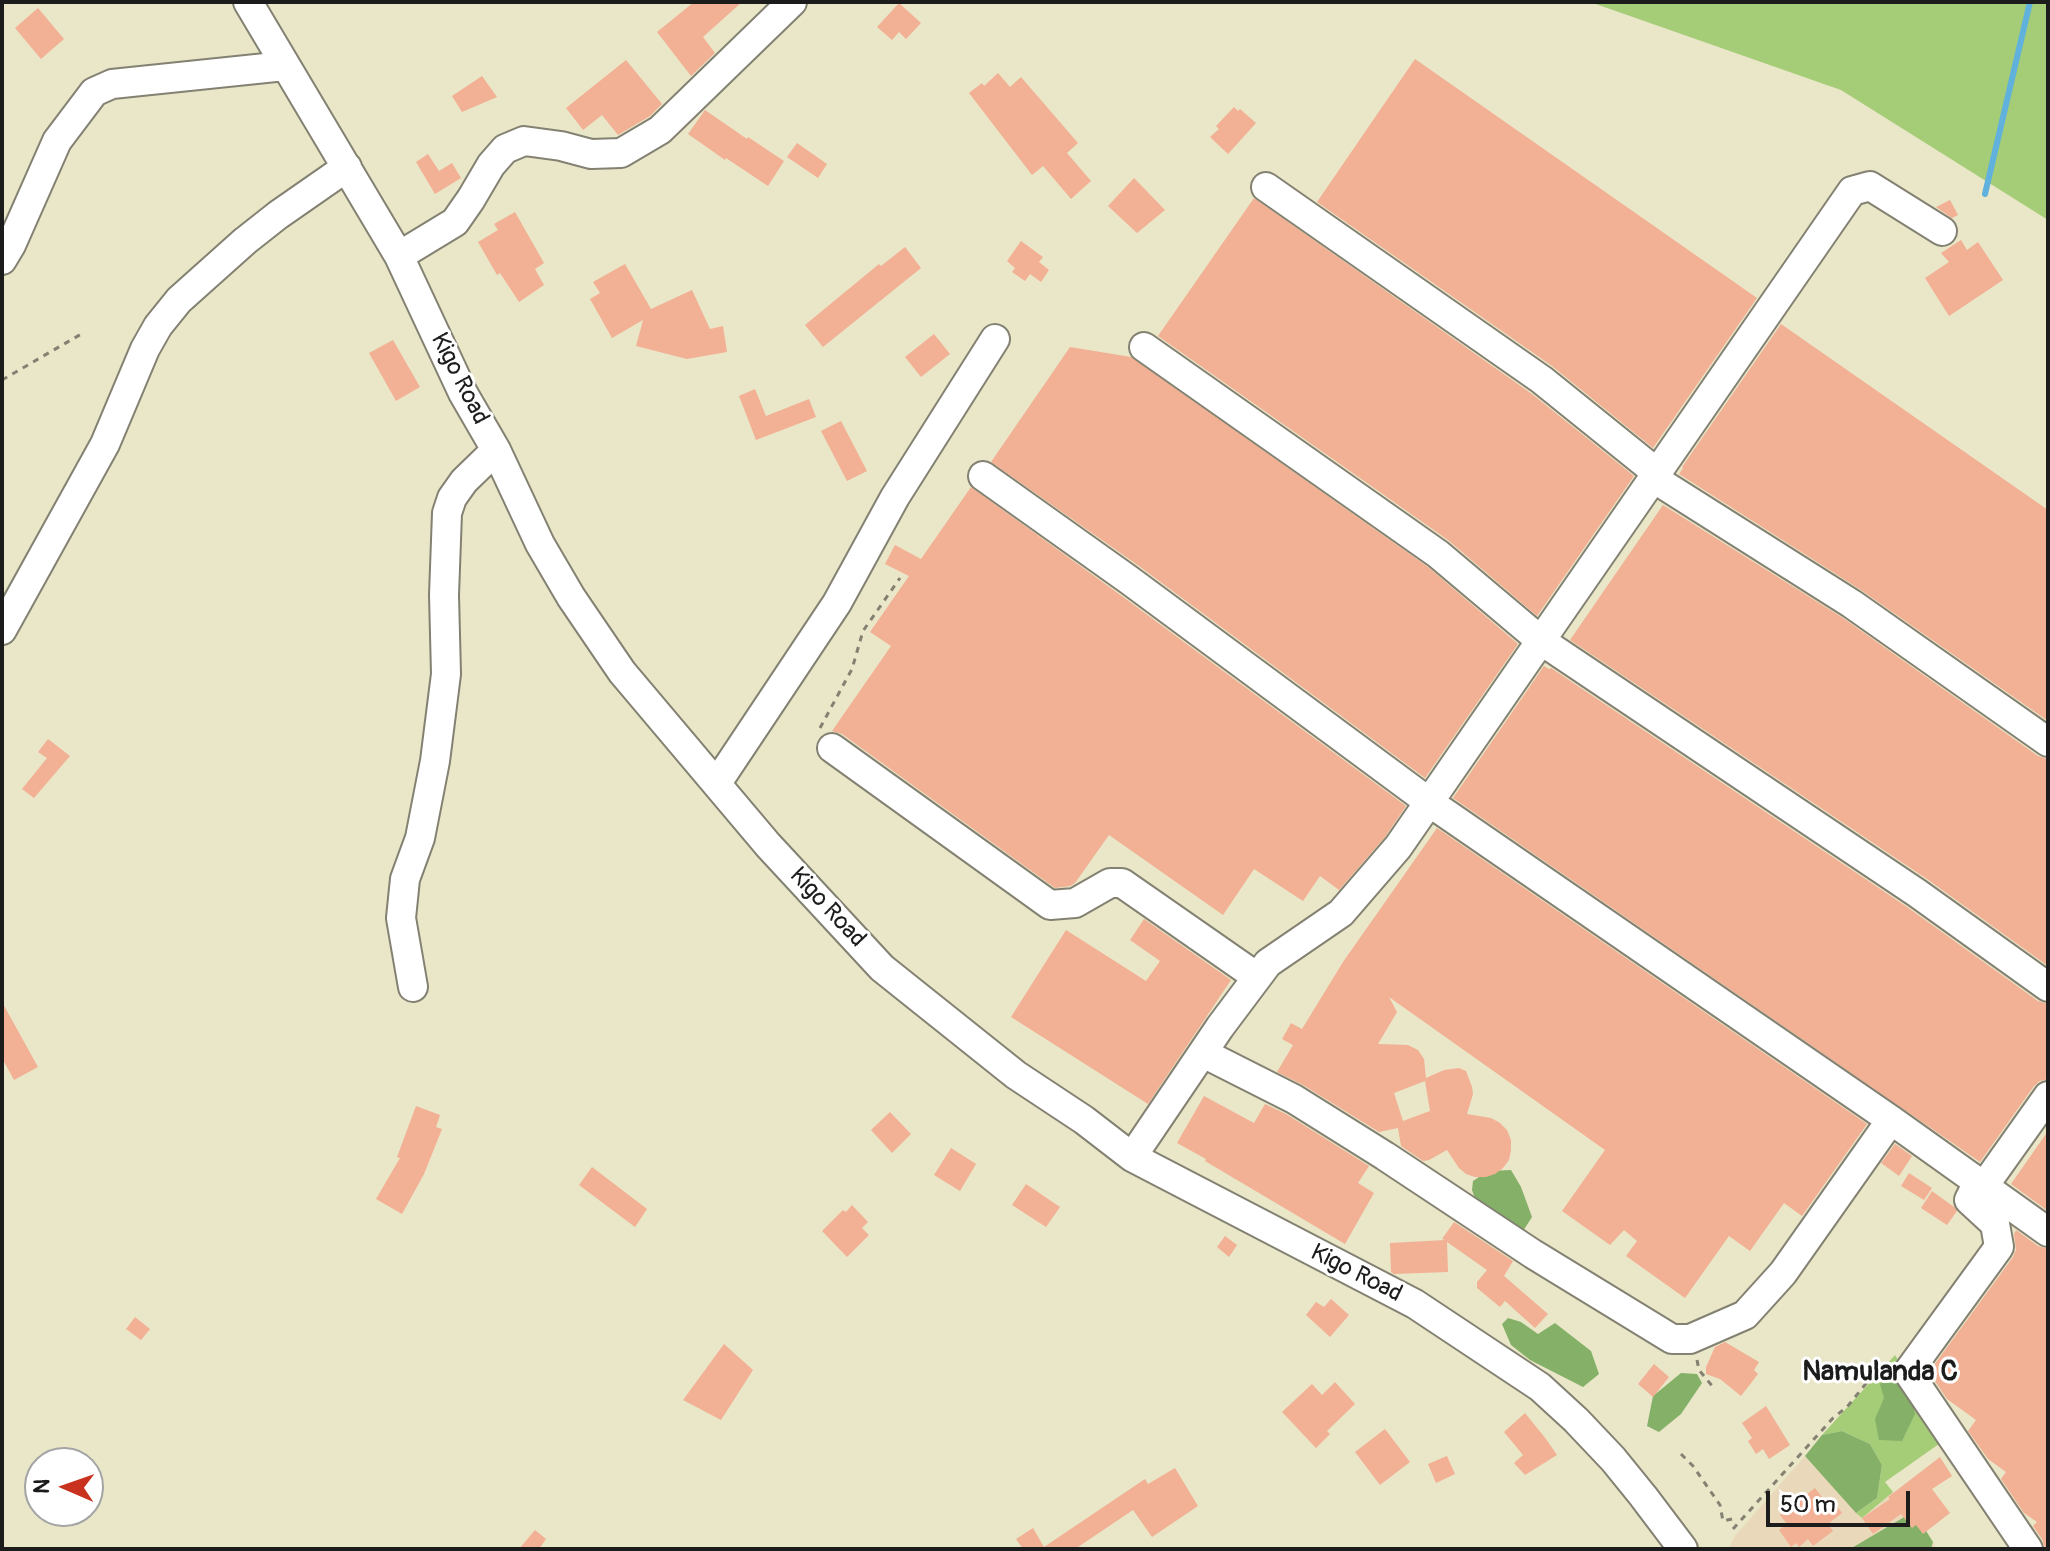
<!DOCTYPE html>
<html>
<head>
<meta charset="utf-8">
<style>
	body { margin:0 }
	#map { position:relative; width:2050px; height:1551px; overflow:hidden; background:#eae6c8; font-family:Pangolin,sans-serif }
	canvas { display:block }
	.frame { position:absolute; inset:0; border:4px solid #1c1c1c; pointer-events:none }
	.north { position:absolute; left:24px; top:1447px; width:80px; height:80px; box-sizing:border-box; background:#fff; border:2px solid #a4a4a4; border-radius:50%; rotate:272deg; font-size:22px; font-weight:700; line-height:32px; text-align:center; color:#1c1c1c }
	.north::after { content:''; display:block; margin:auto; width:28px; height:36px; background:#c8321e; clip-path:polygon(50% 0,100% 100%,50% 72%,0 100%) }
	.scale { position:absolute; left:1766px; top:1491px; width:144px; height:36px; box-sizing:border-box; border:4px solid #1c1c1c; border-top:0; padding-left:10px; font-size:24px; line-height:28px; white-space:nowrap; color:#1c1c1c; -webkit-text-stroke:6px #fff; paint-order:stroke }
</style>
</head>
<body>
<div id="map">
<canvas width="2050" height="1551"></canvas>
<div class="frame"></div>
<div class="north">N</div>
<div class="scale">50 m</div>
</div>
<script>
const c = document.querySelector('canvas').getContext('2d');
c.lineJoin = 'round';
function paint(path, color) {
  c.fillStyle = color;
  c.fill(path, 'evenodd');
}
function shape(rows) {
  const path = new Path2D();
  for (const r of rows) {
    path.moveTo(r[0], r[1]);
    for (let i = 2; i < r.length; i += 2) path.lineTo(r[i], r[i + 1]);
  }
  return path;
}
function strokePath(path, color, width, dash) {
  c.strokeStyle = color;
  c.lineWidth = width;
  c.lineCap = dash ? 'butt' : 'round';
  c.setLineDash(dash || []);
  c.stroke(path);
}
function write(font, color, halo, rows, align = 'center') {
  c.font = font + ' Pangolin,sans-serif';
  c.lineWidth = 6;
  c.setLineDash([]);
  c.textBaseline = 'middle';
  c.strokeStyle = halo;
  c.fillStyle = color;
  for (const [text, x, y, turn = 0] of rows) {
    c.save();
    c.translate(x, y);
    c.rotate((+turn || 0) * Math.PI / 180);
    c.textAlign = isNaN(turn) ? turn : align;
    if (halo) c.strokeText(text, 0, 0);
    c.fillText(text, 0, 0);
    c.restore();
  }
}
const built = shape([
	[1805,1456,1862,1518,1893,1492,1935,1546,1934,1549,1728,1549,1735,1536]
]);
const green = shape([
	[1590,2,2048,2,2048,220,1841,90],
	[1895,1355,1946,1439,1885,1482,1893,1492,1862,1518,1856,1513,1877,1498,1882,1465,1870,1444,1842,1431,1822,1435]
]);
const forest = shape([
	[1511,1170,1521,1187,1532,1217,1523,1231,1480,1213,1472,1190,1473,1181,1488,1171],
	[1508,1318,1521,1322,1538,1334,1555,1323,1591,1351,1599,1374,1583,1387,1530,1360,1511,1345,1502,1324],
	[1681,1373,1697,1374,1702,1383,1681,1414,1659,1432,1647,1426,1653,1396],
	[1890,1376,1902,1379,1910,1392,1915,1414,1902,1441,1879,1440,1875,1419,1884,1398,1880,1384],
	[1842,1431,1870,1444,1882,1465,1877,1498,1856,1513,1805,1456,1822,1435],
	[1906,1516,1918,1518,1933,1542,1931,1549,1850,1549]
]);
const stream = shape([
	[1985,194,2030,2]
]);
const building = shape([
	[694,2,742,2,703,37,715,53,691,76,657,32],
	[899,3,921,23,906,39,899,32,892,40,877,27],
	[38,8,64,39,41,59,15,28],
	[1415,59,1757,298,1653,448,1552,366,1317,202],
	[626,60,662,104,650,116,618,135,602,115,583,130,566,108],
	[998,73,1010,87,1021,77,1078,143,1067,153,1091,181,1071,199,1043,166,1032,175,969,93,982,83,984,86],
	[482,76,497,97,462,112,452,96],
	[1234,107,1238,111,1240,109,1256,123,1228,154,1210,137,1219,129,1216,126],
	[705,110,747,139,748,137,784,161,768,186,726,158,725,160,688,134],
	[797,143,827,164,818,178,787,157],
	[428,154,439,171,452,163,461,178,435,194,416,162],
	[1134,178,1165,210,1137,233,1108,206],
	[1254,198,1532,394,1634,476,1537,616,1448,540,1158,336],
	[1950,200,1958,215,1952,218,1936,207],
	[515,212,544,263,535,269,544,285,519,302,500,273,497,275,478,242,498,230,494,224],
	[1961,240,1967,250,1978,242,2003,280,1949,316,1925,278,1949,262,1941,253],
	[1021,241,1043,257,1039,262,1049,270,1041,282,1030,274,1025,281,1012,272,1015,268,1007,261],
	[905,247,921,268,823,347,805,325,879,264,881,266],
	[625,264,651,309,692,290,710,329,723,326,727,352,687,359,636,346,643,320,612,338,590,299,600,293,593,282],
	[1781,324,2048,510,2048,721,1861,590,1679,474,1683,468,1682,467],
	[934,334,950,354,921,377,905,357],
	[393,340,420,387,396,401,369,353],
	[1070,347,1131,357,1428,567,1518,644,1425,778,1139,566,991,462],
	[755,389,766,416,809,399,816,417,756,440,739,396],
	[841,421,867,471,847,481,821,431],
	[971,487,1119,594,1406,806,1385,837,1339,890,1320,876,1303,901,1254,869,1223,915,1109,835,1075,883,1070,886,1055,888,842,734,832,731,891,646,870,632,909,576,885,564,895,545,921,559],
	[1663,505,1843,618,2038,756,2048,759,2048,966,1927,879,1570,640],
	[1544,666,1549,669,1551,668,1907,907,2038,1001,2048,1004,2048,1079,2040,1081,2034,1086,1980,1162,1453,798],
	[48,739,70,756,34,798,22,789,47,758,38,752],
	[1437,828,1867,1124,1802,1216,1784,1203,1750,1251,1729,1236,1685,1298,1626,1256,1637,1241,1624,1230,1610,1245,1562,1211,1605,1150,1389,997,1397,1012,1378,1044,1408,1045,1418,1050,1424,1059,1426,1078,1444,1070,1459,1068,1466,1071,1472,1087,1473,1094,1467,1114,1491,1118,1500,1123,1507,1130,1511,1140,1511,1150,1509,1160,1503,1168,1495,1174,1486,1177,1475,1177,1466,1174,1459,1168,1447,1150,1429,1160,1423,1161,1401,1146,1398,1128,1379,1132,1303,1085,1277,1072,1293,1045,1282,1039,1291,1023,1302,1029,1343,962],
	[1425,1081,1430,1111,1403,1121,1394,1093],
	[1144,919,1231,980,1148,1104,1011,1017,1066,930,1146,981,1160,961,1130,940],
	[2,1002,38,1067,14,1080,2,1058],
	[1204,1096,1254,1123,1265,1104,1286,1114,1369,1166,1358,1183,1374,1193,1345,1244,1205,1161,1206,1159,1177,1143],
	[416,1106,440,1115,436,1127,442,1129,424,1174,402,1214,376,1199,400,1158,397,1157],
	[890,1112,911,1134,892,1153,871,1130],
	[2048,1131,2048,1211,2011,1184],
	[1895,1144,1912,1156,1899,1176,1881,1163],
	[951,1148,976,1164,960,1191,934,1175],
	[592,1167,647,1209,635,1227,579,1185],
	[1909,1173,1932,1188,1924,1200,1901,1186],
	[1026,1184,1060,1207,1046,1227,1012,1205],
	[1932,1191,1954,1207,1957,1211,1947,1225,1921,1208],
	[852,1205,868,1222,862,1228,869,1235,847,1257,822,1231,843,1210,846,1212],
	[1454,1222,1513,1261,1504,1276,1548,1314,1535,1328,1505,1301,1500,1307,1477,1288,1477,1282,1487,1270,1447,1242,1448,1272,1394,1274,1391,1272,1390,1243,1445,1240,1442,1239],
	[2016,1230,2038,1246,2048,1249,2048,1549,2045,1549,2042,1539,2033,1526,2037,1522,2024,1513,2001,1479,2006,1472,1988,1459,1968,1431,1976,1420,1947,1399,1929,1372,2013,1257,2016,1250,2014,1234],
	[1225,1236,1237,1245,1229,1257,1217,1247],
	[1331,1299,1349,1315,1330,1337,1306,1315,1316,1302,1324,1307],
	[135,1317,150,1329,141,1340,126,1329],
	[1725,1342,1759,1362,1754,1370,1758,1374,1741,1396,1720,1379,1706,1374,1706,1367,1715,1347],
	[724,1344,753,1370,721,1420,683,1400],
	[1654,1364,1669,1377,1653,1397,1638,1384],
	[1335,1382,1355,1404,1327,1431,1330,1434,1316,1448,1282,1412,1312,1384,1322,1395],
	[1766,1406,1790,1445,1769,1459,1763,1449,1756,1454,1748,1441,1752,1438,1742,1423],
	[1525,1413,1546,1439,1557,1455,1525,1475,1514,1463,1523,1455,1504,1432],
	[1385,1429,1410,1462,1380,1485,1355,1452],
	[1447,1456,1455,1474,1436,1483,1428,1464],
	[1940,1457,1952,1476,1932,1489,1950,1513,1923,1534,1916,1525,1912,1528,1901,1514,1873,1534,1862,1518,1890,1499,1888,1497],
	[1175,1468,1198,1506,1152,1537,1133,1510,1075,1549,1023,1549,1016,1539,1033,1528,1044,1547,1145,1479,1148,1484],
	[1815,1488,1828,1505,1834,1502,1842,1513,1828,1524,1833,1531,1813,1546,1808,1539,1799,1547,1796,1543,1791,1547,1779,1530,1787,1524,1780,1515],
	[535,1530,546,1539,539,1549,519,1549]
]);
const path = shape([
	[2,380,83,333],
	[820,728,852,669,863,631,900,578],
	[1697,1360,1699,1370,1713,1387],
	[1681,1454,1693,1466,1720,1505,1723,1521,1732,1519],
	[1733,1529,1833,1418,1847,1407,1885,1360]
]);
const minor = shape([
	[248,2,399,256,463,393,496,450,540,544,571,597,622,672,768,845,882,968,1016,1075,1084,1120,1132,1157,1415,1304,1540,1387,1576,1420,1613,1459,1643,1496,1683,1549],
	[1266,187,1542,380,1656,472],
	[399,256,455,222,471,199,491,165,505,149,524,141,561,146,591,154,621,153,660,130,792,2],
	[2,260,11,245,57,141,94,92,112,84,285,66],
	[1144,347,1438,554,1540,640,1917,893,2048,987],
	[983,476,1129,580,1429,802,1891,1120,2048,1232],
	[1653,478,1852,604,2048,742],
	[2,630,105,444,145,349,158,326,179,300,245,241,278,215,347,167],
	[832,748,1050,905,1075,903,1110,883,1122,883,1257,977],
	[717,783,837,603,895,497,995,339],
	[413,987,401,918,405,879,420,838,435,761,446,674,444,595,447,513,452,498,464,481,496,450],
	[1203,1053,1294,1099,1385,1156,1533,1254,1672,1339,1690,1339,1745,1315,1783,1273,1891,1120],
	[1132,1157,1220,1027,1268,963,1341,913,1398,847,1852,191,1870,186,1942,231],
	[1978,1182,1969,1200,1995,1224,1999,1247,1908,1372,2028,1549],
	[1984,1186,2048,1096]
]);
const streetNames = [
	["Kigo Road",459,379,63],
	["Kigo Road",827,908,47],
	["Kigo Road",1356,1274,27]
];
const quarterNames = [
	["Namulanda C",1880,1373]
];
paint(built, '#e9d9ba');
paint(green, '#a5cd77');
paint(forest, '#84b068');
strokePath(stream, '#60b1db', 6);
paint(building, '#f2b094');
strokePath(minor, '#838172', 32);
strokePath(path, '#838172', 3, [6, 6]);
strokePath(minor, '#fff', 28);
write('24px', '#1c1c1c', '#fff', streetNames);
write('bold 28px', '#1c1c1c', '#fff', quarterNames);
</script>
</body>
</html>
